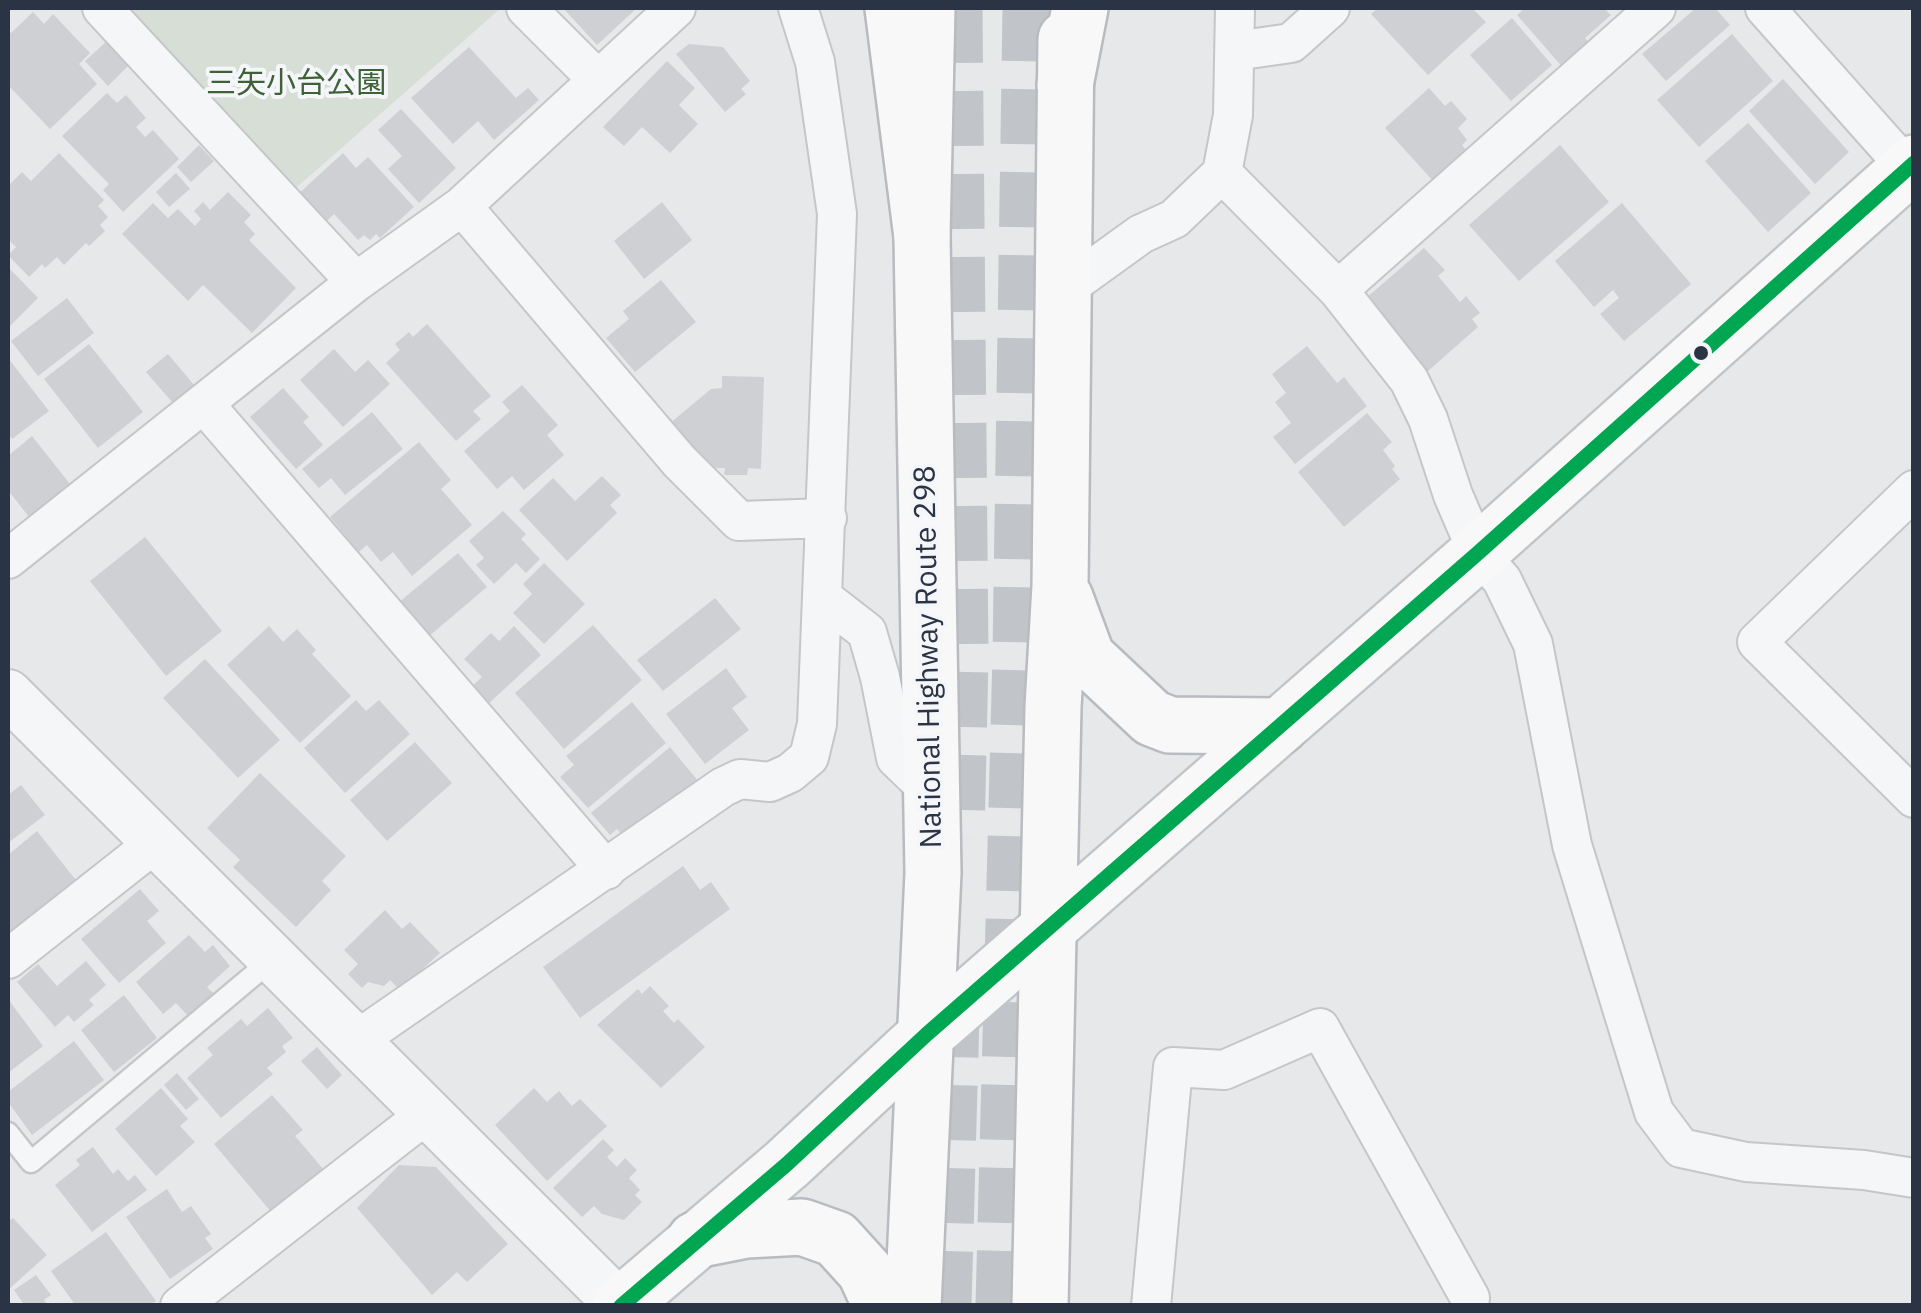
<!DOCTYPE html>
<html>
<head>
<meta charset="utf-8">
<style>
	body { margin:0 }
	#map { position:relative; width:1921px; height:1313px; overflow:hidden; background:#e6e8ea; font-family:"IBM Plex Sans",sans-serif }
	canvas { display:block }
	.frame { position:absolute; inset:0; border:10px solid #2b3445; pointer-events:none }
</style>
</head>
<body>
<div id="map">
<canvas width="1921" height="1313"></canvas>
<div class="frame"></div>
</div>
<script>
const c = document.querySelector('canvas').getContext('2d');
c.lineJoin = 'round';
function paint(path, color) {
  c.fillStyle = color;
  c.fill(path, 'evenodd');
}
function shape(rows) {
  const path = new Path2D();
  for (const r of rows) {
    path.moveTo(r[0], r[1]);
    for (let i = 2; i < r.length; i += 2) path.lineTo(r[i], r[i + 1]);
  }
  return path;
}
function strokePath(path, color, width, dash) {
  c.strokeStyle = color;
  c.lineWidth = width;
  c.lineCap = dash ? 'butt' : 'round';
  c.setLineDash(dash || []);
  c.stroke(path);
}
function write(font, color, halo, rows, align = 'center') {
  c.font = font + ' "IBM Plex Sans","Noto Sans JP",sans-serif';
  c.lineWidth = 8;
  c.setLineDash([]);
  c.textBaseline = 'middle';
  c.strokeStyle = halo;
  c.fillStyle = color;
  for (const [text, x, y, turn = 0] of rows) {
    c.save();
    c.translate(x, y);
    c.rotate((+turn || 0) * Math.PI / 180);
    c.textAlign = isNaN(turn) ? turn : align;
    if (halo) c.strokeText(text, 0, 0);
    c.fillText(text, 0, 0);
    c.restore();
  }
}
const green = shape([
	[117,8,501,8,289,194]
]);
const building = shape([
	[563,8,637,8,597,45],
	[1378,8,1472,8,1486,22,1428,75,1371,14],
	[1525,8,1604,8,1611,15,1585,38,1591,46,1565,70,1517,15],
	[1696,8,1715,8,1730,25,1666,81,1642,54],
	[33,12,44,24,53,14,90,53,79,64,97,84,50,129,8,85,8,29,11,33],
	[1512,18,1552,65,1511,101,1470,55],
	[1732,34,1773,81,1699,147,1657,100],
	[106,42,129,65,108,86,85,61],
	[689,44,723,47,750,81,741,89,746,94,725,112,676,54],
	[469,47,516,98,528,88,539,100,494,140,478,121,453,144,411,98],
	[667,61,695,88,679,105,698,124,670,153,642,127,624,146,603,127],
	[1783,79,1849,152,1815,184,1749,111],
	[1429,88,1445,106,1451,101,1467,119,1458,128,1467,140,1462,145,1471,156,1434,182,1385,128],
	[107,93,117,103,126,95,146,118,136,127,145,137,153,130,179,159,123,212,103,190,109,184,62,136],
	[401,109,456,168,419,203,388,169,402,156,378,130],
	[1748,123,1811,193,1768,232,1705,161],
	[199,145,214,161,191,182,177,167],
	[1560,145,1609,202,1519,281,1469,225],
	[59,153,104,200,98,206,108,217,100,225,105,231,89,246,86,243,64,265,57,257,45,268,42,264,29,277,8,255,16,247,8,239,8,186,22,172,31,181],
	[343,153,356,168,368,157,414,207,380,238,376,234,370,240,364,235,358,240,334,214,322,226,296,196],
	[176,173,190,189,169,207,156,192],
	[228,192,251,215,244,222,255,234,249,240,296,288,252,333,203,285,188,301,122,234,153,203,168,218,178,209,195,226,201,219,194,211,203,202,210,210],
	[662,202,692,240,644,279,614,241],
	[1622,203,1691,284,1624,341,1600,314,1619,298,1613,290,1594,307,1555,261],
	[1424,248,1445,270,1438,276,1460,302,1466,296,1480,313,1472,319,1478,327,1428,371,1365,299],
	[8,267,38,298,8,328],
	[661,280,696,322,635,372,606,338,629,319,623,311],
	[67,298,94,333,38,376,11,341],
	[427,324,491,396,473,411,481,419,456,441,386,363,400,350,395,344,409,332,413,337],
	[89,344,143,412,98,448,44,379],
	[1307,346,1337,383,1344,377,1367,406,1295,464,1273,437,1291,423,1275,402,1286,393,1272,374],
	[334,349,355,372,368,360,390,384,343,427,300,380],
	[168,354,194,385,173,403,146,372],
	[8,358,49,411,12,439,8,434],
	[722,376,764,377,761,469,748,468,747,475,724,475,725,468,703,468,669,424,711,389,722,388],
	[522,385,558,425,547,435,564,455,524,490,512,476,497,489,464,451,510,411,502,402],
	[283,388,309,417,303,422,323,445,296,469,250,417],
	[372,412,403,449,345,495,331,478,319,488,302,469],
	[1367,413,1392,442,1383,450,1395,466,1392,469,1400,479,1344,527,1298,472],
	[32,436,70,484,29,517,8,490,8,456],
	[419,442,451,480,441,489,472,525,412,576,393,552,381,562,367,545,359,552,330,517],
	[602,476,621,495,610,505,617,513,567,561,519,510,553,478,575,501],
	[503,511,526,534,521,539,540,559,526,573,516,563,494,584,476,565,484,558,469,541],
	[145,537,222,631,166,676,90,581],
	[458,553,487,587,428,637,398,603],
	[544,563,585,604,544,644,513,613,532,594,523,584],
	[715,598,741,629,663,691,637,660],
	[593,625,642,680,564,749,515,693],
	[269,626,283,642,297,629,316,650,312,654,351,696,300,743,227,665],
	[514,626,541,655,487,705,470,688,482,677,464,659,491,633,499,641],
	[205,659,280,740,238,778,163,698],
	[726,668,747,697,732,708,749,730,705,764,666,714],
	[356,700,366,711,379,700,410,734,345,793,304,748],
	[632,702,666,743,588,808,560,777,574,765,566,756],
	[415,742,452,783,387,841,350,800],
	[670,747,699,782,628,842,617,829,610,835,591,813],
	[260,773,346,856,322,881,331,890,296,927,233,867,240,860,207,828],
	[21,785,45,815,8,843,8,795],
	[37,831,79,884,14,936,8,928,8,855],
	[683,866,700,890,711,882,730,909,580,1018,543,967],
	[140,889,159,911,147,921,166,943,119,983,81,939],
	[385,910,402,929,410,922,440,953,400,990,390,980,384,986,368,982,362,988,348,974,358,964,344,950],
	[189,935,205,952,213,945,230,966,207,987,214,994,188,1016,176,1003,163,1014,136,982],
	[86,961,106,985,89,1000,94,1005,74,1022,68,1015,55,1027,17,982,38,964,57,986],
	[650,986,669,1006,663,1011,674,1023,678,1019,705,1047,661,1088,597,1025,638,989,642,994],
	[124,995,157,1038,114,1072,81,1030],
	[8,999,43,1046,8,1073],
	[268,1008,293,1038,282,1046,286,1052,267,1068,273,1074,221,1118,187,1078,213,1055,207,1048,241,1019,247,1026],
	[74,1041,104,1080,32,1135,8,1102,8,1092],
	[317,1047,342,1075,327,1089,301,1061],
	[177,1073,199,1099,186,1110,164,1085],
	[161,1088,188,1119,180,1126,195,1142,156,1176,115,1129],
	[534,1088,547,1102,559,1091,572,1106,580,1099,607,1126,547,1181,495,1125],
	[272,1095,303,1130,295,1136,324,1170,272,1213,214,1144],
	[603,1139,614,1150,607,1157,617,1167,625,1158,637,1170,629,1178,640,1190,635,1195,642,1202,624,1220,602,1214,594,1206,582,1217,553,1188],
	[93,1147,113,1174,118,1169,128,1181,135,1175,147,1190,92,1232,55,1185,80,1165,76,1160],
	[399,1165,436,1167,508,1244,467,1282,457,1272,432,1295,357,1208],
	[167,1189,182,1212,191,1206,211,1234,205,1238,213,1249,170,1279,126,1217],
	[13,1218,47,1255,8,1290,8,1222],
	[106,1232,156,1301,149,1306,76,1306,51,1271],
	[36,1275,51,1295,44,1300,48,1306,25,1306,14,1290]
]);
const motorwayTunnel = shape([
	[955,8,961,657,957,838],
	[944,1306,952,1014],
	[1003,1306,1020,654,1030,8]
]);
const service = shape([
	[8,1133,31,1162,274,958]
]);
const minor = shape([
	[102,8,356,282],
	[526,8,598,80],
	[1235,8,1233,115,1222,173,1338,290,1409,380,1428,419,1453,495,1478,553,1502,580,1533,644,1572,845,1654,1112,1681,1148,1746,1162,1864,1170,1914,1178],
	[1765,8,1908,169],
	[1235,51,1291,43,1330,8],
	[462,206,679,461,739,521,827,518],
	[1338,290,1656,8],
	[1062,291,1141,234,1174,219,1222,173],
	[204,404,606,870],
	[1914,490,1757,642,1914,798],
	[8,559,356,282,462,206,676,8],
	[822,597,867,632,880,677,896,758,930,791],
	[8,959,155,843],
	[357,1040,723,787,740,779,770,782,790,773,809,757,817,724,837,214,815,62,798,8],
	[180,1306,429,1112],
	[1151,1306,1173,1067,1224,1070,1320,1028,1470,1298]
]);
const tertiary = shape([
	[8,694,620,1305]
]);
const primary = shape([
	[620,1306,787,1164,927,1034,1478,553,1914,163]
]);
const trunk = shape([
	[1065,598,1087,657,1152,718,1170,725,1280,726],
	[695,1240,746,1230,802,1227,836,1239,865,1271,881,1306],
	[913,1306,933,873,922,237,927,8],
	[1040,1306,1053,707,1060,586,1066,39]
]);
const motorway = shape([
	[893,8,922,237],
	[1065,85,1080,8]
]);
const bus1 = shape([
	[621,1306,787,1164,927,1034,1478,553,1914,163]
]);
const markers = [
	[1701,353,9,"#2b3445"]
];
const parkNames = [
	["三矢小台公園",296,84]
];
const streetNames = [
	["National Highway Route 298",929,657,-91]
];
paint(green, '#d6ded6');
paint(building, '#ced0d3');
strokePath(motorwayTunnel, '#c1c4c9', 55, [55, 28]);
strokePath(service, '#c4c6c8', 25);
strokePath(minor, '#c4c6c8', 42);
strokePath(tertiary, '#c4c6c8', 52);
strokePath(primary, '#c2c5c8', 60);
strokePath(trunk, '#b8bbbf', 60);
strokePath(motorway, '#b8bbbf', 60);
strokePath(service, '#f5f6f7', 20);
strokePath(minor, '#f5f6f7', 38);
strokePath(tertiary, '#f5f6f7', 48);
strokePath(primary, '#f8f8f8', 55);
strokePath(trunk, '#f8f8f8', 55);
strokePath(motorway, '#f8f8f8', 55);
strokePath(bus1, '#00a651', 15);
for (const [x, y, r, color] of markers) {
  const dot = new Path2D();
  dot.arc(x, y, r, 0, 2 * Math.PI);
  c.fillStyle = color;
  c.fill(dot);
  strokePath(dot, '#f4f6f9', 4);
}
write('30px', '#3f6138', '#f4f6f9', parkNames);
write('30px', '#2b3445', '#f4f6f9', streetNames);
</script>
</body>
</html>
